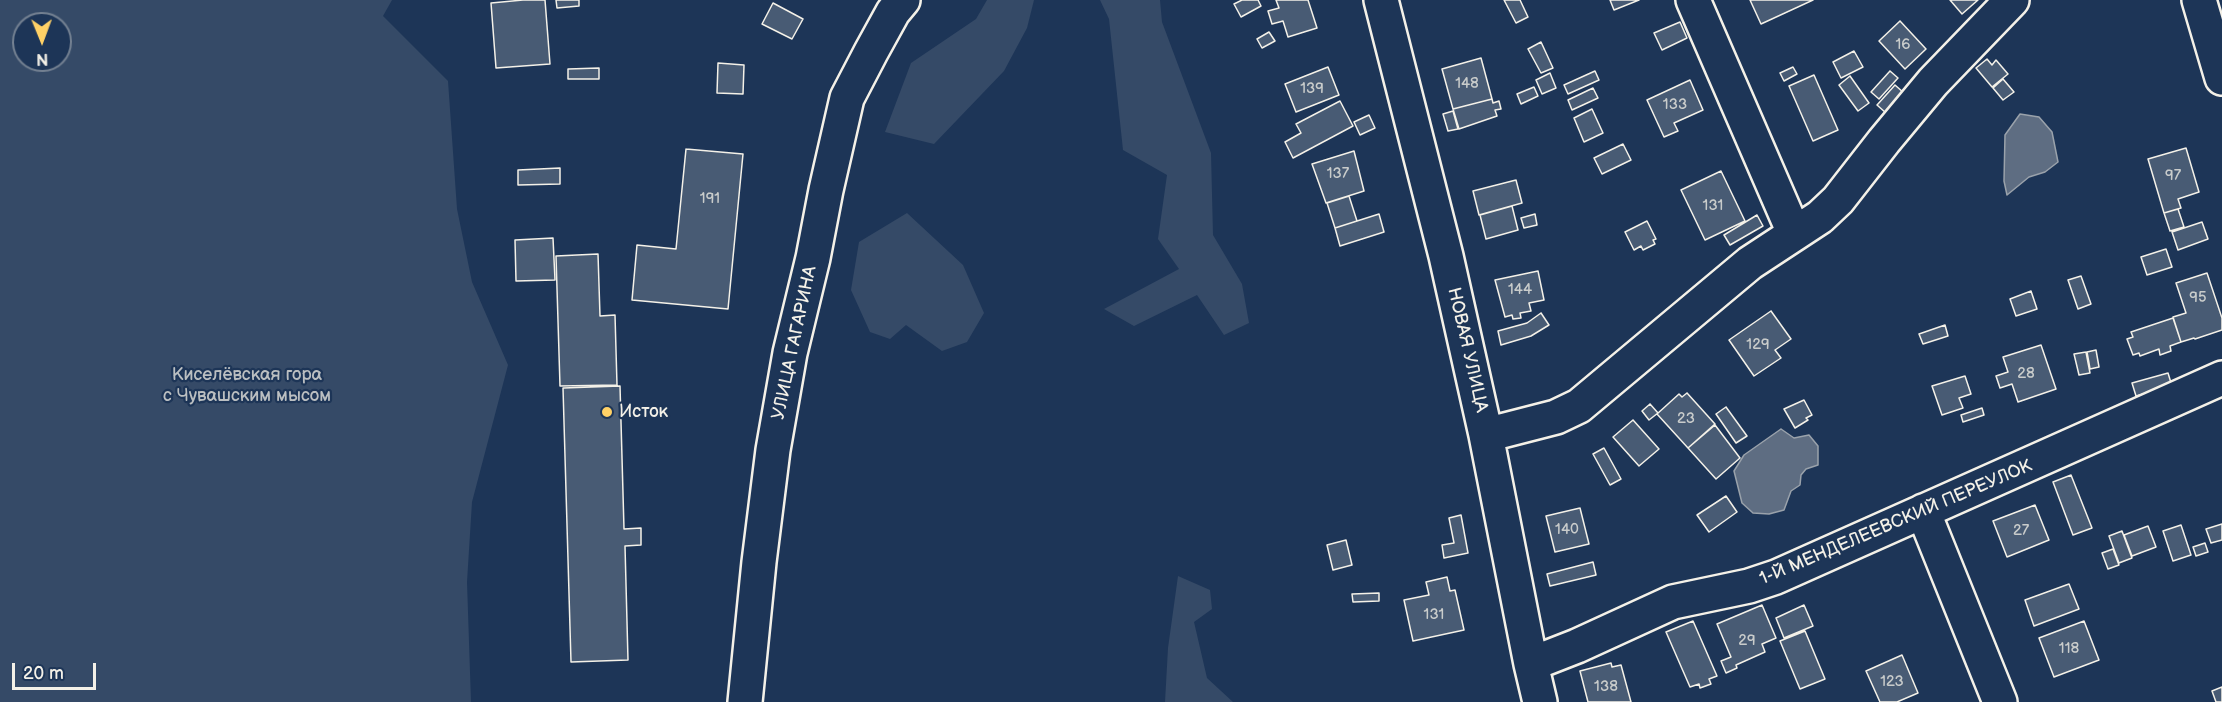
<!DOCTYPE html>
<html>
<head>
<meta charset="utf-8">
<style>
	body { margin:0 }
	#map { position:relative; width:2222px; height:702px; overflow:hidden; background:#1d3557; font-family:"Balsamiq Sans",sans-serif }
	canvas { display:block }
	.north { position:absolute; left:12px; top:12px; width:60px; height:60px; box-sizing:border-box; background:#1d3557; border:2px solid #738091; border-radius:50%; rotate:179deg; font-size:16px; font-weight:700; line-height:24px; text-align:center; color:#f4f1e8 }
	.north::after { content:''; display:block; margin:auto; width:21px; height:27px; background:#ffd166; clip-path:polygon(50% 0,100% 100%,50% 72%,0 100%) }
	.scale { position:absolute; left:12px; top:663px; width:84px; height:27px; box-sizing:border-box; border:3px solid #f4f1e8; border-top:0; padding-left:8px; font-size:18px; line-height:21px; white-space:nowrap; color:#f4f1e8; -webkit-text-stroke:4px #1d3557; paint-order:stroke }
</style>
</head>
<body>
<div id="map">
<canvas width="2222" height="702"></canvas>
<div class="north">N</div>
<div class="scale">20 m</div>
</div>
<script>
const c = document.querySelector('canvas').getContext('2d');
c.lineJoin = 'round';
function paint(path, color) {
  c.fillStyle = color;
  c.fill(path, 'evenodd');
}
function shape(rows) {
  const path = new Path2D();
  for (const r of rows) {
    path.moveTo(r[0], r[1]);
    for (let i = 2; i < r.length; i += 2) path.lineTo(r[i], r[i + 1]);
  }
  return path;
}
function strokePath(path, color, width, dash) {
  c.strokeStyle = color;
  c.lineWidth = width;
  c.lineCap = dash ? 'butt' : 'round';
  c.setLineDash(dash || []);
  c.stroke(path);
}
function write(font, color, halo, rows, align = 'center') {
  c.font = font + ' "Balsamiq Sans",sans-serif';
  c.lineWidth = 4.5;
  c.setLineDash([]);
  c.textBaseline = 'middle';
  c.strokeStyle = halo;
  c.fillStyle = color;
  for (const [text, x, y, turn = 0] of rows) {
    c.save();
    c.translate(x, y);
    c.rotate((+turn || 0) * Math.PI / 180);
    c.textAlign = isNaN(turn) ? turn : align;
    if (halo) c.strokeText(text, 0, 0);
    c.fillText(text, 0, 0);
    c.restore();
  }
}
const green = shape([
	[0,0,392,0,383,16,448,81,457,209,472,282,508,365,472,502,467,582,471,702,0,702],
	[24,24,60,24,60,60,24,60],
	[987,0,1034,0,1027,28,1004,71,934,144,885,132,911,63,976,19],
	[1100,0,1160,0,1162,22,1211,153,1213,235,1242,284,1249,323,1224,335,1197,295,1134,326,1104,309,1179,269,1158,239,1167,175,1123,150,1109,19],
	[907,213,963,265,984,313,967,342,942,351,906,325,890,339,870,332,851,290,859,242],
	[1178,576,1210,590,1212,609,1194,622,1207,678,1233,702,1165,702,1168,648]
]);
const water = shape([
	[2020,114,2039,117,2052,132,2058,162,2045,172,2029,177,2007,195,2004,181,2005,135,2020,114],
	[1781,429,1794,438,1809,435,1818,446,1818,465,1806,469,1801,475,1800,485,1791,491,1784,510,1769,514,1753,513,1742,503,1734,471,1744,455,1781,429]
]);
const building = shape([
	[523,0,545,0,550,64,496,68,491,3,523,0],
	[556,0,579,0,579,6,557,8,556,0],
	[1242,0,1258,0,1261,6,1241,17,1234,4,1242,0],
	[1276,0,1308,0,1317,28,1288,37,1283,21,1272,24,1268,11,1279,8,1276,0],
	[1504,0,1520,0,1528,17,1516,23,1504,0],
	[1610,0,1639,0,1614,10,1610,0],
	[1750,0,1813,0,1761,24,1750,0],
	[1950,0,1978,0,1962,14,1950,0],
	[773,3,803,19,792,39,762,24,773,3],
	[1900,21,1926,49,1905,69,1879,41,1900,21],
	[1680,22,1687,38,1662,50,1654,33,1680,22],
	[1269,32,1275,41,1262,48,1257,39,1269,32],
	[1541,42,1553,68,1541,73,1528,49,1541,42],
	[1854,51,1863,67,1841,78,1833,62,1854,51],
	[1481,58,1492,99,1453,109,1442,69,1481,58],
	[1987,59,1992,65,1996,60,2008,74,1992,87,1976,68,1987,59],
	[718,63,744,65,743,94,717,93,718,63],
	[1328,67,1339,95,1296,112,1285,84,1328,67],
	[1793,67,1797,74,1784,81,1780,73,1793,67],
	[599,68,599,79,568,79,568,69,599,68],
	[1595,71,1599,80,1568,94,1564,85,1595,71],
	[1890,71,1898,78,1879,99,1871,92,1890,71],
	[1550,73,1556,88,1542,94,1536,80,1550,73],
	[1814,75,1838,130,1813,141,1789,86,1814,75],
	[1850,76,1869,103,1858,111,1839,85,1850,76],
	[2003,79,2014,92,2003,100,1993,88,2003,79],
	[1690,80,1703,110,1674,123,1678,131,1664,137,1647,100,1690,80],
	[1895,85,1904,93,1886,113,1877,105,1895,85],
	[1534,87,1538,96,1521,104,1517,94,1534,87],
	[1593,88,1598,98,1572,110,1568,100,1593,88],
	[1492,99,1493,103,1499,101,1501,109,1495,110,1497,116,1459,129,1453,109,1492,99],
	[1340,101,1353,126,1293,158,1285,142,1301,133,1296,124,1340,101],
	[1592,109,1603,133,1584,142,1574,118,1592,109],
	[1453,111,1458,129,1448,131,1443,114,1453,111],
	[1369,115,1375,128,1360,135,1354,122,1369,115],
	[1623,144,1631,160,1602,174,1594,158,1623,144],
	[2186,148,2199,192,2178,199,2181,208,2164,213,2148,159,2186,148],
	[686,149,743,154,728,309,632,300,637,245,676,249,686,149],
	[1354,151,1364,191,1326,203,1312,164,1354,151],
	[560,168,560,184,518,185,518,170,560,168],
	[1721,171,1745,221,1705,240,1681,190,1721,171],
	[1516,180,1522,203,1479,215,1473,191,1516,180],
	[1349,196,1357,221,1335,228,1327,203,1349,196],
	[1512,206,1518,230,1486,239,1480,215,1512,206],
	[2178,209,2184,227,2170,231,2164,213,2178,209],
	[1379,214,1384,232,1340,246,1335,228,1379,214],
	[1535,214,1537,225,1524,228,1521,218,1535,214],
	[1757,215,1763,226,1730,245,1724,235,1757,215],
	[1647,221,1656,239,1653,240,1655,244,1643,250,1641,246,1634,250,1625,232,1647,221],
	[2202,222,2208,239,2178,250,2172,232,2202,222],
	[553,238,555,280,516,281,515,240,553,238],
	[2166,249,2172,267,2147,275,2141,257,2166,249],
	[598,254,600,316,615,315,617,385,560,386,556,256,598,254],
	[1538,271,1544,300,1529,303,1531,311,1520,313,1521,318,1513,319,1512,315,1505,317,1495,280,1538,271],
	[2207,273,2222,318,2222,330,2195,339,2194,338,2181,342,2173,317,2186,313,2176,283,2207,273],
	[2081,276,2091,304,2078,309,2068,280,2081,276],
	[2031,291,2037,309,2016,316,2010,299,2031,291],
	[1771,311,1791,339,1775,350,1781,358,1754,376,1729,340,1771,311],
	[1541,313,1549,325,1531,336,1501,345,1498,331,1527,323,1541,313],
	[2173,318,2181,342,2170,346,2171,351,2160,355,2159,349,2140,356,2139,353,2133,355,2127,339,2133,337,2131,332,2173,318],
	[1945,325,1948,336,1923,344,1919,334,1945,325],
	[2041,345,2056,389,2018,402,2012,384,2000,388,1996,376,2008,372,2003,357,2041,345],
	[2096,350,2099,367,2090,369,2087,352,2096,350],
	[2086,352,2090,373,2079,375,2074,354,2086,352],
	[2168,373,2172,386,2136,396,2132,383,2168,373],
	[1965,376,1971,394,1959,398,1963,408,1942,415,1932,386,1965,376],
	[620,386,624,529,641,528,641,545,625,546,628,660,571,662,563,388,620,386],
	[1687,393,1715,424,1688,448,1657,414,1679,394,1682,397,1687,393],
	[1804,400,1812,415,1806,418,1808,420,1795,428,1784,409,1804,400],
	[1650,404,1658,413,1649,420,1642,411,1650,404],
	[1726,407,1747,436,1736,443,1716,414,1726,407],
	[1982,408,1984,415,1963,422,1961,415,1982,408],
	[1633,420,1659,449,1639,466,1613,437,1633,420],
	[1715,425,1740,458,1716,479,1688,448,1715,425],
	[1604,448,1621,479,1610,485,1593,454,1604,448],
	[2071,475,2092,528,2073,535,2053,482,2071,475],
	[1726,496,1737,512,1709,532,1697,515,1726,496],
	[2035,505,2049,540,2007,557,1993,521,2035,505],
	[1580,508,1589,544,1555,552,1546,516,1580,508],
	[1461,515,1468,553,1444,558,1442,545,1454,543,1449,518,1461,515],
	[2222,524,2222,540,2211,543,2206,529,2222,524],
	[2181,525,2191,555,2173,561,2163,531,2181,525],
	[2148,526,2156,547,2132,556,2124,535,2148,526],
	[2122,531,2132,558,2119,563,2109,536,2122,531],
	[1346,540,1352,565,1333,570,1327,545,1346,540],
	[2205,543,2208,552,2196,556,2193,547,2205,543],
	[2113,549,2119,565,2108,569,2102,553,2113,549],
	[1593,562,1596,575,1550,586,1547,574,1593,562],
	[1447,577,1450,591,1455,590,1464,630,1413,641,1404,600,1429,595,1426,582,1447,577],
	[2069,584,2079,609,2034,626,2025,600,2069,584],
	[1379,593,1379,601,1353,602,1352,594,1379,593],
	[1762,605,1776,638,1762,644,1765,652,1736,665,1737,668,1726,673,1721,661,1731,657,1717,624,1762,605],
	[1804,605,1813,626,1784,638,1776,618,1804,605],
	[1693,621,1717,676,1709,679,1711,684,1700,688,1699,684,1690,687,1666,632,1693,621],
	[2084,621,2099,660,2054,677,2039,638,2084,621],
	[1805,631,1825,679,1800,689,1780,641,1805,631],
	[1902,655,1918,693,1897,702,1880,702,1866,671,1902,655],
	[1611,663,1612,667,1621,665,1631,702,1588,702,1580,671,1611,663],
	[2222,687,2222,702,2216,702,2212,691,2222,687]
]);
const minor = shape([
	[1381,0,1446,256,1486,435,1531,664,1540,702],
	[1693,0,1794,233],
	[2199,0,2222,78],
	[1486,435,1556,417,1579,406,1750,263,1820,217,1838,200,1884,141,1933,82,2012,0],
	[1923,511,2000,702],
	[1531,664,1577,646,1673,602,1749,586,1776,577,2222,378]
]);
const major = shape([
	[745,702,759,562,773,450,790,353,813,258,826,190,847,98,871,52,893,12,903,0]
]);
const markers = [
	[607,412,6,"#ffd166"]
];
const numberNames = [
	["16",1903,45],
	["148",1467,84],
	["139",1312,89],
	["133",1675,105],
	["137",1338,174],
	["97",2173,176],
	["191",710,199],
	["131",1713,206],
	["144",1520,290],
	["95",2198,298],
	["129",1758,345],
	["28",2026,374],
	["23",1686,419],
	["140",1567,530],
	["27",2021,531],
	["131",1434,615],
	["29",1747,641],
	["118",2069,649],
	["123",1892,682],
	["138",1606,687]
];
const streetNames = [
	["УЛИЦА ГАГАРИНА",795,343,-78],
	["НОВАЯ УЛИЦА",1467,350,77],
	["1-Й МЕНДЕЛЕЕВСКИЙ ПЕРЕУЛОК",1896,523,-23]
];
const parkNames = [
	["Киселёвская гора",247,375],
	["с Чувашским мысом",247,396]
];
const poiNames = [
	["Исток",619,412]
];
paint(green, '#354a67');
paint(water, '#5e6d82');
strokePath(water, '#9aa2ab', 1.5);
paint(building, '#485b74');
strokePath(building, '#f4f1e8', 1.5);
strokePath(minor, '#f4f1e8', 38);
strokePath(major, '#f4f1e8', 38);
strokePath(minor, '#1d3557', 33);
strokePath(major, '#1d3557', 33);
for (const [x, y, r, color] of markers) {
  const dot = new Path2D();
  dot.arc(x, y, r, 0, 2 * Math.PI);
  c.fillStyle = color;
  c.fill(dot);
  strokePath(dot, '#1d3557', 2);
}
write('15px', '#c9cccb', null, numberNames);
write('18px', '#f4f1e8', '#1d3557', streetNames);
write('18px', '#bbbfc1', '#1d3557', parkNames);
write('18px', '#f4f1e8', '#1d3557', poiNames, 'left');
</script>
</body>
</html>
